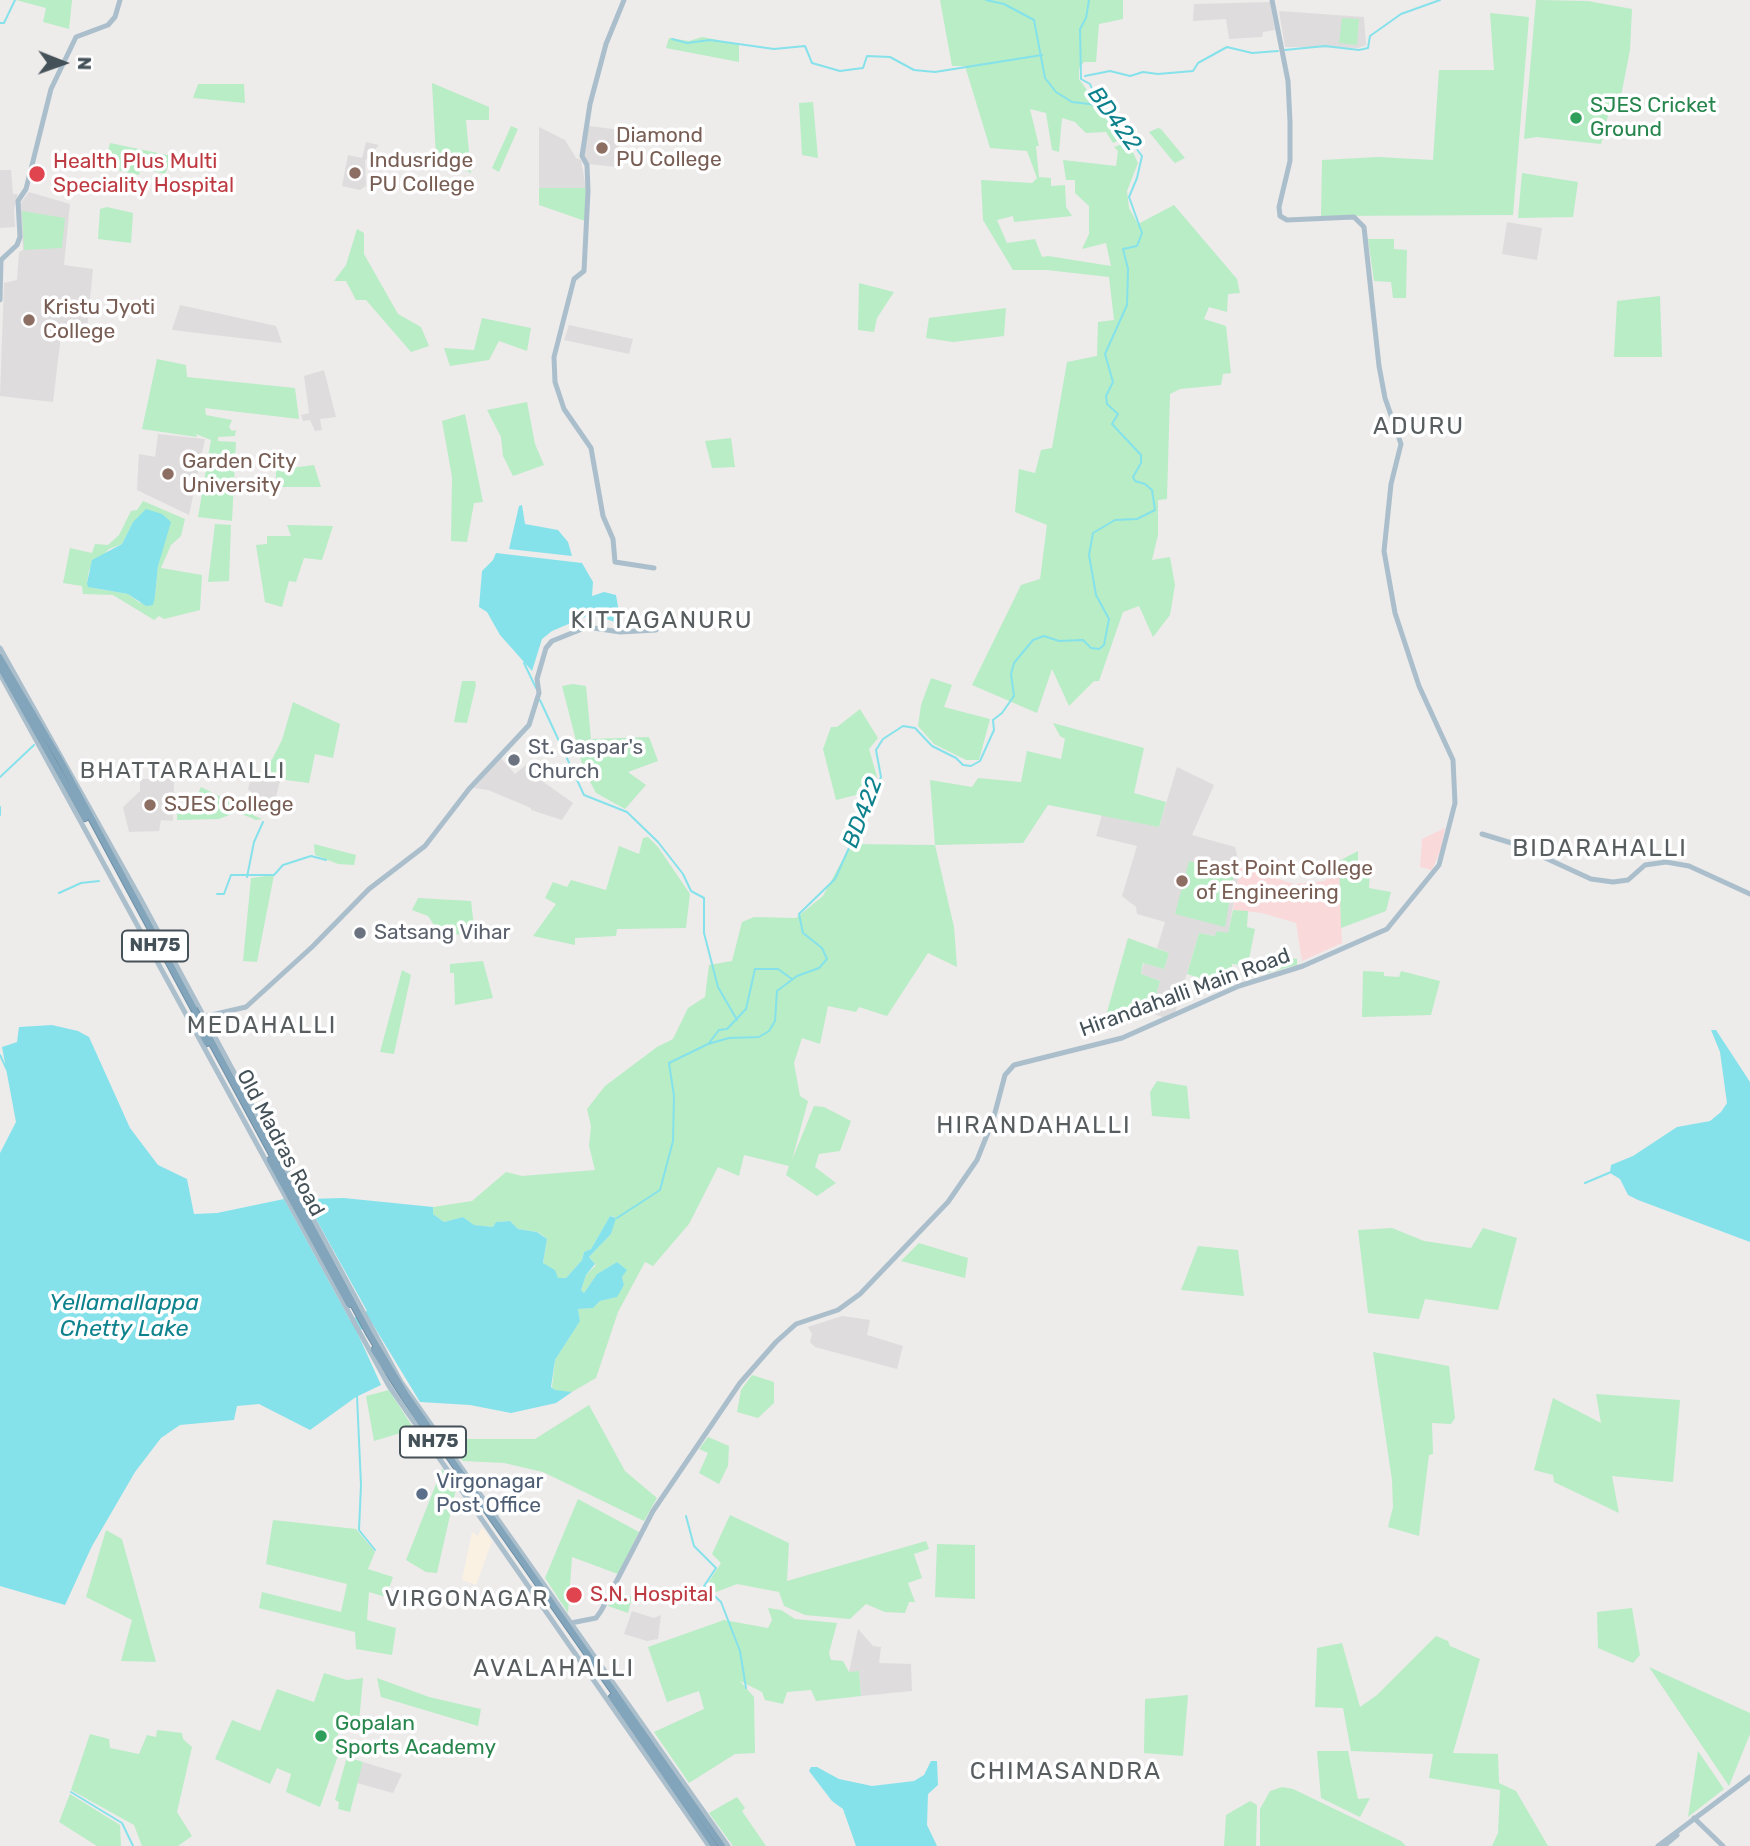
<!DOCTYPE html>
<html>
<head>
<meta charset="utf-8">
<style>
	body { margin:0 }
	#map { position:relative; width:1750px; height:1846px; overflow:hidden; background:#eeebeb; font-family:Rubik,sans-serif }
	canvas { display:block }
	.north { position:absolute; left:28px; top:28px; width:70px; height:70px; -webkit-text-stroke:5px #fff; paint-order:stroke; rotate:91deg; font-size:19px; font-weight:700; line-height:28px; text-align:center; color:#445158 }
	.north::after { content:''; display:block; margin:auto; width:24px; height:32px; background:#445158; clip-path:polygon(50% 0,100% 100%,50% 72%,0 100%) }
</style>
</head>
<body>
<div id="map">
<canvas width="1750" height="1846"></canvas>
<div class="north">N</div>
</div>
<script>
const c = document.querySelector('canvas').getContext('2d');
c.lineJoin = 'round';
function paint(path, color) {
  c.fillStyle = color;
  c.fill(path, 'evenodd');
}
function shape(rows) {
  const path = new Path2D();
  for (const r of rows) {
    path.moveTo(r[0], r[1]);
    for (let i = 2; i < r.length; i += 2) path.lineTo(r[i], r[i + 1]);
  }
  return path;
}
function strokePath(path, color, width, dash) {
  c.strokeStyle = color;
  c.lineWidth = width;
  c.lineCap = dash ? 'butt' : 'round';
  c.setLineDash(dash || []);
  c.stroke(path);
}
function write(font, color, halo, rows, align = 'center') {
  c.font = font + ' Rubik,sans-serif';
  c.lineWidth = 7;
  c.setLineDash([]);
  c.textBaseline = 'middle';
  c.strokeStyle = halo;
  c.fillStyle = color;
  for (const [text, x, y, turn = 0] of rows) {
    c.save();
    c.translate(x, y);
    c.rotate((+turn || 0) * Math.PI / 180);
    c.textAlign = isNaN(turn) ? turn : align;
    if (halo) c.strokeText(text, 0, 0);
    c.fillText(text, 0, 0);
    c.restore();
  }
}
const commercial = shape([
	[482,1527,492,1541,476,1585,462,1580,472,1532,478,1536]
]);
const education = shape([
	[1270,2,1275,30,1263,32,1262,37,1229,39,1226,19,1193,21,1194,4],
	[1279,11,1364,17,1366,45,1358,48,1285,47],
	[589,126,620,130,617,167,588,164,584,154],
	[539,127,565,140,576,158,581,160,586,188,539,188],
	[366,142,379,145,365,161,366,186,360,190,342,186,348,155,362,158],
	[0,170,11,170,13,194,18,194,14,209,15,227,0,228],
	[29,192,70,204,64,265,93,269,87,329,62,327,53,402,0,396,4,283,17,280,19,252,23,250,20,204],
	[1507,222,1542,228,1537,260,1502,254],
	[180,305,276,326,282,343,172,330],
	[569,325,633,339,629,354,564,340],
	[324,370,336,417,320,419,322,430,315,431,310,420,303,421,301,415,309,413,304,376],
	[158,434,205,439,189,515,137,490,139,454,155,457],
	[500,757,515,774,527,764,545,783,573,803,562,820,531,810,531,808,488,790,474,788],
	[1177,767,1214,785,1192,835,1235,847,1240,867,1228,934,1217,931,1216,936,1199,933,1175,1013,1165,1018,1151,1013,1160,981,1141,974,1144,963,1164,969,1169,953,1157,948,1165,922,1137,914,1136,907,1122,896,1137,846,1096,836,1102,815,1159,827],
	[252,775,280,781,275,801,254,795,248,789],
	[140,779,174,779,173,821,161,820,159,831,129,832,123,807,140,791],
	[842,1316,870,1320,867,1335,903,1346,897,1369,815,1347,810,1342,812,1334,808,1327],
	[632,1611,654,1618,661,1615,658,1639,647,1641,624,1634],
	[858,1629,873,1646,881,1647,879,1663,911,1664,912,1691,861,1696,859,1672,849,1672],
	[363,1762,402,1774,393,1793,357,1783]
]);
const medical = shape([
	[1445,828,1441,849,1432,870,1420,867,1422,839],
	[1339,861,1342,943,1302,961,1296,923,1262,913,1233,910,1240,867,1294,884,1325,881]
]);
const green = shape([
	[16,0,72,0,69,29,43,22,46,8],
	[940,0,1123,0,1123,19,1099,24,1096,62,1084,62,1079,68,1079,79,1099,107,1113,117,1126,137,1113,143,1106,132,1086,133,1075,122,1062,118,1059,152,1052,150,1046,113,1030,109,1039,146,1036,146,1039,177,1051,178,1051,186,1065,185,1066,207,1072,216,1014,222,1013,216,997,220,1007,243,1035,239,1042,257,1048,256,1111,266,1106,243,1082,249,1089,234,1089,206,1075,193,1075,180,1066,180,1063,160,1116,166,1118,151,1114,147,1128,142,1138,163,1127,191,1129,208,1138,224,1174,205,1237,279,1240,293,1228,294,1227,312,1209,307,1204,319,1226,326,1231,373,1223,374,1221,385,1180,389,1170,394,1167,499,1158,500,1158,535,1152,560,1170,557,1175,585,1170,615,1153,637,1139,606,1123,612,1099,681,1094,681,1069,706,1052,669,1037,713,972,685,1021,585,1040,579,1047,525,1015,512,1019,469,1035,473,1041,450,1052,448,1067,362,1097,356,1098,322,1114,320,1109,277,1047,270,1013,270,983,220,981,180,1032,183,1037,178,1027,151,990,148,965,66,952,66],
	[1536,0,1588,1,1632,9,1630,50,1620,101,1612,99,1601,144,1537,137,1524,139],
	[1490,13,1529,17,1513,215,1321,216,1322,160,1378,157,1433,160,1439,70,1494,70],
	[1342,18,1359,19,1357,45,1339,43],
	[702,37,739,44,739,62,666,48,669,38,689,41],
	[432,83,489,107,489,120,466,120,471,173,436,157],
	[198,84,244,84,245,103,193,98],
	[813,102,818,158,802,155,799,103],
	[511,126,518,129,499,172,492,168],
	[1158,128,1161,129,1185,158,1175,163,1172,160,1149,132],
	[110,143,172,156,165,174,141,168,139,175,104,167],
	[1522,173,1578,182,1573,217,1518,218],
	[539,188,586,188,585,221,539,205],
	[107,207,133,213,131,243,98,239,100,209],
	[22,211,65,218,62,248,24,250],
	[357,229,364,233,364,254,398,314,421,327,429,346,411,352,366,300,356,300,346,281,334,281,346,265],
	[1368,239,1394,239,1394,249,1407,250,1406,298,1393,298,1391,282,1374,281],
	[859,283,894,292,877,318,874,332,858,330],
	[1660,296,1662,357,1614,357,1617,301],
	[1006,308,1004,336,953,342,926,338,929,318],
	[482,318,531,328,527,351,499,341,489,360,450,366,444,348,474,350],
	[157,359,186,365,187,377,295,388,299,419,205,408,206,415,232,420,229,427,232,431,236,430,235,436,218,437,218,441,236,442,232,521,198,517,211,440,196,434,186,402,197,437,142,429],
	[527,402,535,444,544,465,513,476,503,456,501,437,487,410],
	[465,414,483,502,474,503,467,542,451,541,452,477,442,421],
	[731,438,735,467,712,468,705,441],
	[314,465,321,487,276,487,276,470],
	[143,501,185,519,181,536,171,545,161,568,202,575,200,610,164,619,159,616,154,620,113,595,83,594,82,586,63,583,70,548,92,553,95,544,108,545,119,535,131,511,137,510],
	[133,522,158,566,155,596,140,603,128,594,93,588,87,583,89,570,109,549,122,544],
	[215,524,231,525,229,581,208,582],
	[287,525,333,526,322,560,304,558,296,582,289,581,282,607,265,602,256,545,267,544,267,536,291,536],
	[931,678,952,685,944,707,990,719,979,760,966,760,934,744,918,726,921,705],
	[462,681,475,681,476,685,467,723,454,722],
	[573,684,586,686,591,739,649,737,658,761,628,772,646,785,625,809,596,793,583,768,562,686],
	[293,702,340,724,333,758,315,754,309,783,263,777,282,740],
	[860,709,878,738,869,749,877,777,860,794,836,800,823,749,831,727,837,727],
	[1053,723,1144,748,1134,793,1166,802,1159,827,1048,805,1023,843,935,845,954,927,957,967,928,953,887,1016,859,1007,856,1012,828,1006,820,1044,802,1038,794,1063,800,1096,808,1101,792,1160,814,1106,824,1107,851,1121,840,1151,819,1154,815,1167,836,1183,817,1196,786,1175,789,1166,744,1155,739,1176,718,1167,689,1224,653,1266,645,1262,618,1312,596,1378,572,1392,555,1391,552,1387,555,1360,580,1321,578,1309,593,1308,600,1301,616,1297,624,1285,622,1277,626,1270,617,1262,597,1274,584,1293,581,1290,586,1275,596,1265,589,1257,611,1234,615,1217,610,1216,591,1249,584,1252,582,1260,566,1278,557,1278,555,1270,543,1264,547,1239,538,1232,518,1229,510,1221,496,1222,493,1227,473,1225,463,1217,444,1222,433,1214,433,1207,472,1201,506,1172,522,1176,595,1170,589,1146,591,1126,587,1109,605,1086,657,1047,673,1039,688,1008,705,997,709,965,732,961,742,922,754,917,796,918,823,896,851,844,935,845,930,780,972,787,978,778,1021,782,1027,751,1061,759,1065,739,1060,736],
	[201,787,237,805,253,808,253,815,262,819,256,820,237,812,219,819,177,820,177,814,182,813,182,805,193,806],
	[648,837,658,847,690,894,686,928,617,929,616,936,575,938,575,945,533,936,556,904,545,898,553,882,567,887,571,880,606,890,619,846,639,854,643,838],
	[314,844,356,855,354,865,338,864,315,855],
	[1358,851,1358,868,1370,868,1369,888,1391,892,1386,911,1341,928,1339,861],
	[1189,861,1234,873,1225,927,1175,914],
	[274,875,257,962,243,961,251,878],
	[418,898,471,901,475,935,440,934,428,916,412,910],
	[1233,910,1248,911,1247,927,1255,929,1248,964,1262,965,1268,953,1297,959,1297,965,1244,979,1242,965,1232,964,1232,987,1187,974,1199,933,1215,936,1217,931,1228,933],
	[1128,938,1169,953,1164,969,1143,963,1141,974,1160,981,1151,1013,1109,1021,1107,1012],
	[483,961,493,998,455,1005,454,973,450,973,450,964],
	[402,970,411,975,394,1054,380,1052],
	[1363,971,1384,972,1384,976,1399,977,1401,971,1440,981,1431,1015,1362,1017],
	[1157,1081,1187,1086,1190,1119,1152,1116,1150,1092],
	[1392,1228,1424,1241,1471,1248,1483,1228,1517,1238,1498,1310,1425,1299,1419,1319,1368,1313,1358,1230],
	[919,1243,968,1258,965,1278,901,1261],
	[1198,1246,1238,1250,1244,1296,1181,1290],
	[1373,1352,1449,1366,1455,1418,1451,1424,1432,1423,1433,1454,1429,1455,1419,1536,1388,1527,1393,1507,1392,1480],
	[752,1375,774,1382,774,1403,758,1418,737,1412,741,1390],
	[389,1390,414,1429,374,1441,366,1396],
	[1596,1394,1680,1400,1673,1482,1612,1476,1619,1513,1554,1482,1553,1475,1534,1470,1553,1398,1601,1423],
	[589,1405,625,1471,657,1498,644,1521,543,1472,504,1463,463,1461,452,1443,467,1439,535,1439],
	[708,1437,729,1446,728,1466,719,1484,699,1473,708,1453,699,1449],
	[442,1469,456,1489,437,1573,426,1572,406,1560],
	[578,1499,639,1532,618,1574,572,1557,568,1613,545,1578],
	[730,1515,789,1543,787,1581,926,1541,929,1549,914,1554,922,1578,908,1583,915,1602,909,1602,905,1613,885,1612,866,1604,850,1619,805,1615,784,1606,779,1592,737,1584,711,1594,706,1586,721,1563,712,1554],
	[273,1520,356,1529,375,1552,368,1569,393,1577,386,1597,369,1592,367,1620,396,1628,392,1655,356,1649,355,1632,259,1608,262,1592,341,1612,347,1584,266,1564],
	[106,1530,122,1539,156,1662,121,1661,132,1620,86,1597],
	[937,1544,975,1545,975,1599,935,1597],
	[615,1591,632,1597,628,1613,608,1606],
	[768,1608,781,1610,795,1619,837,1623,829,1653,831,1660,843,1661,849,1672,859,1671,861,1696,816,1701,811,1690,787,1692,783,1704,765,1700,762,1692,740,1681,754,1697,755,1753,735,1754,689,1783,654,1732,704,1709,699,1691,667,1702,648,1647,724,1620,768,1628,772,1620],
	[1632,1608,1640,1655,1633,1663,1598,1648,1597,1612],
	[1436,1636,1448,1641,1450,1646,1480,1659,1453,1753,1498,1754,1499,1783,1516,1791,1548,1846,1492,1846,1498,1833,1500,1790,1429,1778,1433,1754,1351,1751,1343,1708,1315,1707,1317,1648,1342,1643,1360,1707,1377,1695],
	[1649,1667,1750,1713,1750,1734,1729,1786],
	[324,1673,347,1680,363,1678,359,1722,343,1718,333,1750,339,1753,320,1807,286,1792,291,1774,277,1768,270,1784,215,1759,232,1720,260,1731,277,1689,314,1702],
	[377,1678,429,1697,481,1709,478,1726,381,1697],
	[1188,1695,1183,1756,1144,1753,1145,1699],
	[157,1730,182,1733,183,1739,192,1747,177,1812,192,1836,178,1846,142,1846,134,1825,71,1790,90,1734,109,1739,110,1748,139,1754,147,1735,156,1737],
	[1317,1751,1348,1751,1358,1799,1370,1798,1360,1817,1321,1798],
	[1698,1751,1724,1789,1688,1817],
	[347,1757,363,1762,350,1812,338,1809,339,1802,335,1800],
	[1282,1787,1293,1789,1401,1841,1406,1846,1260,1846,1260,1809,1270,1791],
	[70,1794,120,1825,121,1846,97,1846,59,1822],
	[737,1797,745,1808,742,1811,766,1846,733,1846,709,1813],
	[1250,1801,1257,1805,1256,1846,1224,1846,1226,1815]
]);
const water = shape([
	[522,505,525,524,558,530,568,542,572,556,509,549,519,506],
	[146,509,162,514,171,522,158,566,155,596,153,605,146,606,128,594,88,587,87,583,92,560,122,544,133,522],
	[496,553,582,563,593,582,592,596,604,592,616,595,619,612,615,622,597,616,585,617,552,631,542,639,532,671,500,635,487,612,479,607,482,571,493,560],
	[52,1025,78,1031,89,1037,130,1128,158,1165,187,1179,194,1214,217,1213,284,1199,350,1320,367,1311,305,1199,344,1198,433,1207,433,1214,444,1222,463,1217,474,1225,493,1227,496,1222,510,1221,518,1229,537,1232,547,1239,543,1263,555,1270,558,1278,566,1278,582,1260,584,1252,591,1249,610,1216,616,1218,611,1234,589,1257,595,1264,586,1275,581,1290,584,1293,597,1274,617,1262,627,1270,622,1277,624,1285,617,1297,600,1301,593,1308,578,1309,580,1321,555,1360,551,1387,555,1390,572,1392,556,1403,511,1413,470,1405,420,1402,372,1323,357,1332,381,1385,356,1397,310,1430,259,1404,237,1406,234,1420,180,1425,161,1438,135,1472,92,1546,65,1605,0,1586,0,1153,16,1122,2,1047,17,1042,19,1027],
	[1711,1030,1716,1030,1750,1082,1750,1242,1638,1200,1628,1195,1620,1179,1610,1173,1611,1165,1633,1156,1677,1127,1710,1121,1721,1112,1727,1103,1720,1052],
	[931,1761,937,1761,938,1785,928,1794,927,1825,937,1846,856,1846,843,1809,832,1801,809,1771,811,1767,817,1767,839,1779,872,1786,914,1781,924,1775]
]);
const stream = shape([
	[986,0,1004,4,1034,20,1045,78,1056,92,1072,102,1098,105],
	[0,23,4,23,15,0],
	[672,39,687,43,710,40,774,49,805,46,812,63,840,71,863,68,867,56,890,57,914,70,935,72,1042,55],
	[1285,50,1325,46,1359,50,1368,48,1370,36,1401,14,1440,0],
	[1085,76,1110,71,1130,76,1143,72,1158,74,1193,71,1198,63,1227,47,1252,53,1278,51],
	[524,663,536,688],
	[540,700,584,795,627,812,658,842,683,874,691,891,704,898,704,933,718,987,737,1020],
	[0,777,34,745],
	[0,807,0,815],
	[247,877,254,842,263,822],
	[59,893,81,883,99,881],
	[217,894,224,894,231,875,274,875,283,865,311,856,326,860],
	[709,1043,719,1030,727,1029,746,1009,755,969,778,969,792,979],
	[0,1055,7,1070],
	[1585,1183,1611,1172],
	[617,1218,660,1190,673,1141,674,1096,669,1063,708,1044,729,1038,759,1037,769,1031,775,1021,777,991,797,976,819,968,827,959,822,948,803,933,799,914,835,879,881,777,876,750,883,739,903,726,915,728,932,746,956,758,963,765,971,766,980,761,994,730,993,720,1002,713,1014,696,1011,674,1014,663,1033,640,1044,636,1059,641,1083,640,1091,648,1099,649,1104,645,1109,619,1096,595,1089,555,1093,533,1115,520,1137,519,1155,510,1152,490,1145,484,1135,481,1133,477,1141,463,1141,455,1112,424,1118,414,1107,404,1106,396,1113,382,1105,354,1127,305,1128,269,1123,249,1137,246,1142,233,1129,197,1137,178,1142,156,1129,139,1123,123,1110,111,1098,105,1090,84,1081,79,1080,29,1086,18,1089,0],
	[357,1396,361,1485,359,1530,375,1550],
	[686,1516,694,1546,716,1568,704,1586,721,1602,740,1651,746,1688],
	[71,1792,122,1823,133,1846]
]);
const major = shape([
	[624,0,606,44,590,104,582,156,587,165,588,191,584,271,574,279,554,357,555,382,564,409,591,448,603,516,613,539,615,562,654,568],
	[0,300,1,260,17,245,20,237,18,201,26,189,51,89,76,37,108,25,115,17,120,0],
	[0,648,140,898,401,1382,728,1846],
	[0,674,389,1386,709,1846],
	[1482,834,1515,844,1591,879,1613,882,1628,880,1645,865,1666,862,1689,866,1750,894],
	[203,1017,246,1007,312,947,369,889,425,846,469,789,529,725,539,693,537,679,546,648,552,641,587,627,620,632,656,630],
	[571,1623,596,1618,601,1611,653,1511,740,1383,776,1342,796,1324,838,1310,860,1294,948,1202,977,1160,993,1120,1005,1075,1014,1065,1122,1038,1239,986,1303,966,1387,929,1439,865,1455,803,1453,760,1419,686,1395,613,1384,551,1391,484,1401,444,1385,398,1379,366,1364,227,1354,217,1287,220,1280,216,1279,207,1290,161,1290,122,1288,81,1272,0],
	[1694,1818,1723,1846],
	[1658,1846,1750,1777],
	[1664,1846,1677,1835]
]);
const highway = shape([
	[0,658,60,760,194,1009],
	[0,667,85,818],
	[200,1021,370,1335,406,1395,722,1846],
	[196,1023,207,1043],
	[270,1160,349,1304],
	[374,1350,433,1441],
	[612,1697,714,1846]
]);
const highwayBridge = shape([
	[194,1009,200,1021]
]);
const markers = [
	[1576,118,7,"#2e9e5b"],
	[602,148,7,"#8d6e63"],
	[355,173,7,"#8d6e63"],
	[37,174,9,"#e0444e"],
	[29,320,7,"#8d6e63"],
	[168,474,7,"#8d6e63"],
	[514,760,7,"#6b7280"],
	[150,805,7,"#8d6e63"],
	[1182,881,7,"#8d6e63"],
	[360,933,7,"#6b7280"],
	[422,1494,7,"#5c6f8a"],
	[574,1595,9,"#e0444e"],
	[321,1736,7,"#2e9e5b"]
];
const shields = [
	[155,946,66],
	[433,1442,66]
];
const shieldNames = [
	["NH75",155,946],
	["NH75",433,1442]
];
const leisureNames = [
	["SJES Cricket",1590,106],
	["Ground",1590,130],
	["Gopalan",335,1724],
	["Sports Academy",335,1748]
];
const educationNames = [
	["Diamond",616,136],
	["PU College",616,160],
	["Indusridge",369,161],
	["PU College",369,185],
	["Kristu Jyoti",43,308],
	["College",43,332],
	["Garden City",182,462],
	["University",182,486],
	["SJES College",164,805],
	["East Point College",1196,869],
	["of Engineering",1196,893]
];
const healthNames = [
	["Health Plus Multi",53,162],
	["Speciality Hospital",53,186],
	["S.N. Hospital",590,1595]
];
const worshipNames = [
	["St. Gaspar's",528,748],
	["Church",528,772],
	["Satsang Vihar",374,933]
];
const streetNames = [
	["Hirandahalli Main Road",1185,993,-20],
	["Old Madras Road",280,1143,62]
];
const serviceNames = [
	["Virgonagar",436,1482],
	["Post Office",436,1506]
];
const waterNames = [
	["BD422",1114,119,54],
	["BD422",863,813,-69],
	["Yellamallappa",124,1303],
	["Chetty Lake",124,1329]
];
const neighbourhoodNames = [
	["BHATTARAHALLI",183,771],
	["VIRGONAGAR",467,1599]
];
const quarterNames = [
	["ADURU",1419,427],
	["KITTAGANURU",662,621],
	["BIDARAHALLI",1600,849],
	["MEDAHALLI",262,1026],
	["HIRANDAHALLI",1034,1126],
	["AVALAHALLI",554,1669],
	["CHIMASANDRA",1066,1772]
];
paint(commercial, '#fbf1e2');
paint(education, '#dfdcdd');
paint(medical, '#fad9da');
paint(green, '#b8edc6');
paint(water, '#85e2ea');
strokePath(stream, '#85e2ea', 2);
strokePath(highway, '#6d90a7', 8);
strokePath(major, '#aabfcb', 5);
strokePath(highway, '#82a5bb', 6);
strokePath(highwayBridge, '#6d90a7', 8, []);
strokePath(highwayBridge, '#82a5bb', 6);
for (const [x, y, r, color] of markers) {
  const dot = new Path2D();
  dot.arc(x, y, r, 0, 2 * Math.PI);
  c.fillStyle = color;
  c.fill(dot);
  strokePath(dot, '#fff', 2.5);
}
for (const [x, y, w] of shields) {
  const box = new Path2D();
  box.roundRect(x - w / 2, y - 15.5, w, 31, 5);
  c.fillStyle = '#fff';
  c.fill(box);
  strokePath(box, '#445158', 2);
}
write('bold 19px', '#445158', null, shieldNames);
write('21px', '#27864d', '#fff', leisureNames, 'left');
write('21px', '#785e54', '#fff', educationNames, 'left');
write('21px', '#be3a42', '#fff', healthNames, 'left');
write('21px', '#5b616d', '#fff', worshipNames, 'left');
write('21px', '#445158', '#fff', streetNames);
write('21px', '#4e5e75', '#fff', serviceNames, 'left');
write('italic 23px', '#0d828d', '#fff', waterNames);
c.letterSpacing = '2px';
write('23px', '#585d60', '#fff', neighbourhoodNames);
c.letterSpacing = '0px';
c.letterSpacing = '2px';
write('24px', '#585d60', '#fff', quarterNames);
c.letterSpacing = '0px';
</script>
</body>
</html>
